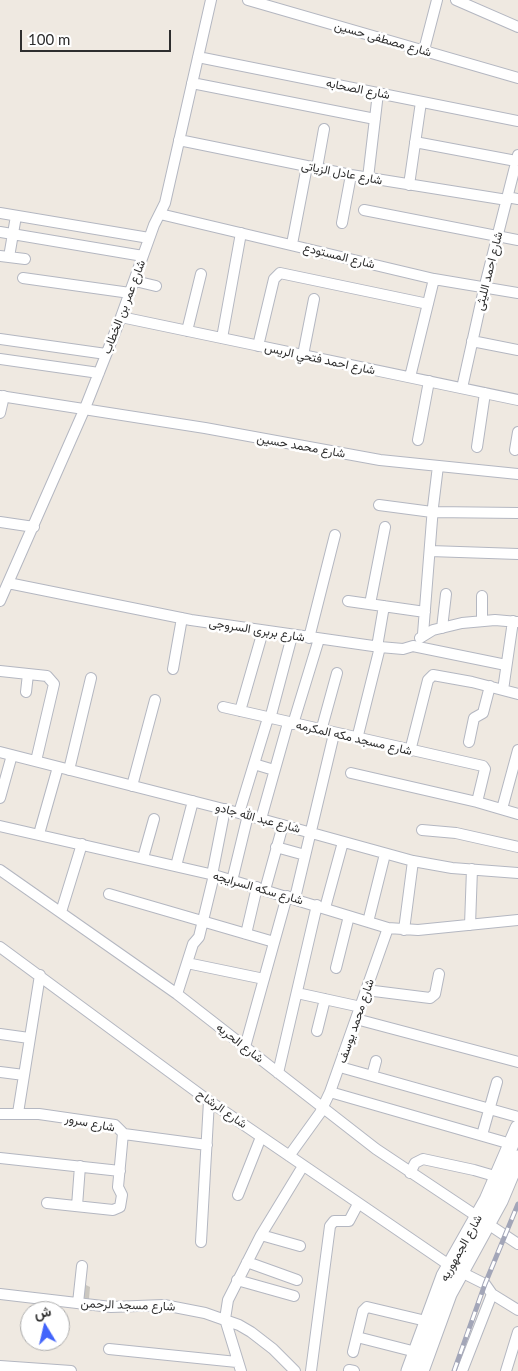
<!DOCTYPE html>
<html>
<head>
<meta charset="utf-8">
<style>
	body { margin:0 }
	#map { position:relative; width:518px; height:1371px; overflow:hidden; background:#efe9e1; font-family:Lato,Vazirmatn,sans-serif }
	canvas { display:block }
	.north { position:absolute; left:20px; top:1301px; width:50px; height:50px; box-sizing:border-box; background:#fff; border:1px solid #ababab; border-radius:50%; rotate:351deg; font-size:14px; font-weight:700; line-height:20px; text-align:center; color:#2e2e2e }
	.north::after { content:''; display:block; margin:auto; width:18px; height:22px; background:#4264fb; clip-path:polygon(50% 0,100% 100%,50% 72%,0 100%) }
	.scale { position:absolute; left:20px; top:30px; width:151px; height:22px; box-sizing:border-box; border:2px solid #2e2e2e; border-top:0; padding-left:6px; font-size:15px; line-height:18px; white-space:nowrap; color:#2e2e2e; -webkit-text-stroke:4px #fff; paint-order:stroke }
</style>
</head>
<body>
<div id="map">
<canvas width="518" height="1371"></canvas>
<div class="north">ش</div>
<div class="scale">100 m</div>
</div>
<script>
const c = document.querySelector('canvas').getContext('2d');
c.lineJoin = 'round';
function paint(path, color) {
  c.fillStyle = color;
  c.fill(path, 'evenodd');
}
function shape(rows) {
  const path = new Path2D();
  for (const r of rows) {
    path.moveTo(r[0], r[1]);
    for (let i = 2; i < r.length; i += 2) path.lineTo(r[i], r[i + 1]);
  }
  return path;
}
function strokePath(path, color, width, dash) {
  c.strokeStyle = color;
  c.lineWidth = width;
  c.lineCap = dash ? 'butt' : 'round';
  c.setLineDash(dash || []);
  c.stroke(path);
}
function write(font, color, halo, rows, align = 'center') {
  c.font = font + ' Lato,Vazirmatn,sans-serif';
  c.lineWidth = 5;
  c.setLineDash([]);
  c.textBaseline = 'middle';
  c.strokeStyle = halo;
  c.fillStyle = color;
  for (const [text, x, y, turn = 0] of rows) {
    c.save();
    c.translate(x, y);
    c.rotate((+turn || 0) * Math.PI / 180);
    c.textAlign = isNaN(turn) ? turn : align;
    if (halo) c.strokeText(text, 0, 0);
    c.fillText(text, 0, 0);
    c.restore();
  }
}
const building = shape([
	[82,1283,90,1287,89,1299,80,1298]
]);
const minor = shape([
	[248,0,518,78],
	[456,0,518,27],
	[424,50,437,0],
	[198,57,518,121],
	[192,83,375,119],
	[179,140,351,175,507,200],
	[415,142,516,161],
	[317,168,324,129],
	[368,178,378,93],
	[409,185,421,102],
	[507,197,518,199],
	[364,210,518,240],
	[0,213,149,238],
	[160,214,434,279,518,293],
	[342,223,351,175],
	[0,232,143,256],
	[292,244,307,166],
	[0,256,25,259],
	[9,257,16,216],
	[23,278,130,293],
	[135,281,156,286],
	[121,317,518,400],
	[187,331,201,274],
	[222,338,241,233],
	[0,339,106,354],
	[472,341,518,350],
	[258,346,274,279,280,273,428,304],
	[303,355,314,299],
	[0,359,99,373],
	[410,377,434,279],
	[462,388,484,289,518,155],
	[0,396,205,428,380,460,518,474],
	[0,413,4,396],
	[418,440,429,381],
	[477,447,485,393],
	[515,450,518,432],
	[379,505,432,512,518,513],
	[0,522,34,527],
	[430,551,518,554],
	[8,583,191,620,380,647,403,649,413,646,506,665],
	[0,601,85,408,121,317,154,225,165,203,211,0],
	[348,601,425,612],
	[370,604,385,527],
	[482,620,482,596],
	[442,628,446,594],
	[423,634,433,507,438,466],
	[309,638,335,535],
	[420,638,433,630,462,623,495,620,518,622],
	[377,647,384,606],
	[173,669,182,618],
	[0,671,47,676,54,684,36,761],
	[503,690,513,621],
	[26,692,28,674],
	[223,707,483,766,485,769,477,802],
	[240,711,263,631],
	[270,719,292,636],
	[293,724,319,639],
	[321,731,337,673],
	[357,739,380,647],
	[469,742,474,718,483,713,490,686],
	[410,751,428,680,433,675,472,682,518,694],
	[0,752,239,813,413,861,452,868,518,873],
	[254,764,274,770],
	[69,770,91,678],
	[351,773,477,802,518,814],
	[132,786,155,700],
	[0,798,12,755],
	[502,809,518,750],
	[239,813,268,718],
	[261,819,288,723],
	[0,826,214,875,388,928,418,930,518,920],
	[422,830,456,833,518,847],
	[39,834,58,767],
	[276,847,305,855],
	[143,858,154,819],
	[176,866,193,801],
	[0,870,177,994,376,1149,478,1217],
	[212,875,225,809],
	[232,881,248,815],
	[265,890,283,825],
	[109,894,274,942],
	[295,898,334,734],
	[325,908,343,842],
	[61,912,82,844],
	[368,922,385,854],
	[470,925,472,869],
	[404,930,413,861],
	[246,934,257,887],
	[0,947,209,1101,449,1265],
	[187,963,264,979],
	[336,968,349,916],
	[366,990,430,998,435,994,439,974],
	[297,993,361,1007],
	[177,994,193,944,199,937,214,875],
	[356,1019,518,1062],
	[317,1031,325,999],
	[0,1034,29,1038],
	[245,1047,287,896],
	[340,1067,518,1117],
	[0,1072,24,1075],
	[278,1073,317,905],
	[372,1076,376,1061],
	[330,1092,511,1144],
	[18,1113,40,975],
	[0,1114,39,1114,115,1125,124,1134,207,1145],
	[482,1135,497,1082],
	[289,1156,320,1113,330,1092,388,928],
	[0,1158,120,1171],
	[410,1173,415,1163,423,1159,474,1170,498,1177],
	[238,1195,261,1137],
	[47,1203,113,1210,120,1207,122,1195,118,1187,123,1133],
	[77,1206,80,1166],
	[488,1224,518,1244],
	[261,1235,300,1246],
	[201,1242,209,1101],
	[247,1262,297,1280],
	[459,1271,485,1284,492,1294,518,1310],
	[237,1280,294,1296],
	[0,1294,111,1307,164,1305,205,1313,239,1325,251,1332,273,1349,295,1371],
	[78,1303,82,1266],
	[357,1337,416,1352],
	[109,1349,237,1362],
	[353,1352,363,1311,367,1307,426,1321],
	[0,1366,71,1371],
	[349,1370,354,1371],
	[241,1371,225,1319,228,1300,261,1235,303,1166],
	[311,1371,330,1226,334,1221,349,1221,358,1204],
	[462,1371,492,1294],
	[506,1371,518,1332]
]);
const secondary = shape([
	[409,1371,444,1276,487,1200,518,1128],
	[421,1371,449,1294,500,1201,518,1158]
]);
const rail = shape([
	[454,1371,485,1284,518,1204]
]);
const streetNames = [
	["شارع مصطفى حسين",383,39,16],
	["شارع الصحابه",358,89,11],
	["شارع عادل الزياتى",342,173,11],
	["شارع المستودع",339,256,14],
	["شارع احمد الليثى",489,271,-76],
	["شارع عمر بن الخطاب",124,307,-69],
	["شارع احمد فتحي الريس",320,359,12],
	["شارع محمد حسين",301,446,10],
	["شارع بربرى السروجى",257,630,9],
	["شارع مسجد مكه المكرمه",354,738,13],
	["شارع عبد الله جادو",258,818,15],
	["شارع سكه السرايجه",258,888,16],
	["شارع محمد يوسف",356,1021,-71],
	["شارع الحريه",240,1043,38],
	["شارع الرشاح",222,1109,35],
	["شارع سرور",90,1123,11],
	["شارع الجمهوريه",461,1248,-61],
	["شارع مسجد الرحمن",128,1305,2]
];
paint(building, '#cbc7bf');
strokePath(minor, '#b4b7c1', 12);
strokePath(secondary, '#b4b7c1', 17);
strokePath(minor, '#fff', 10);
strokePath(secondary, '#fff', 15);
strokePath(rail, '#a3a6b8', 5);
strokePath(rail, '#fff', 3, [9]);
write('12px', '#2e2e2e', '#fff', streetNames);
</script>
</body>
</html>
